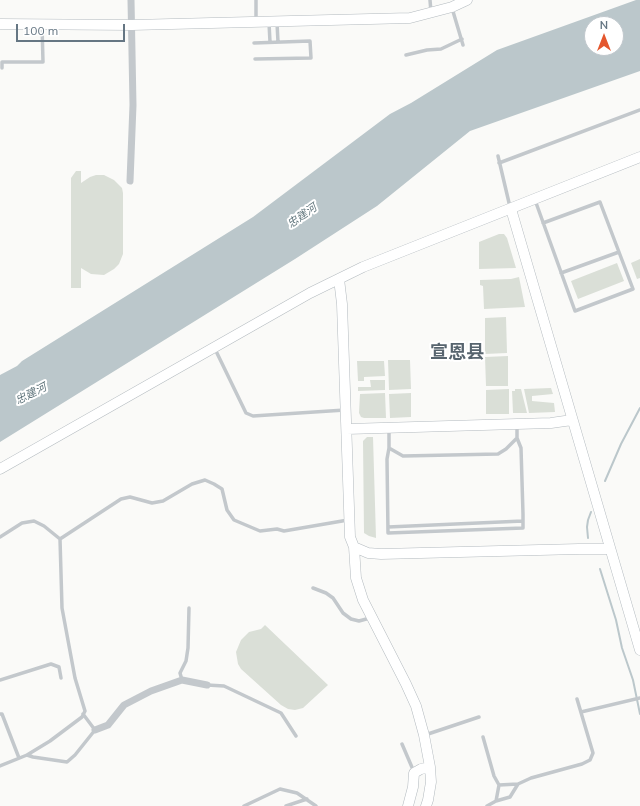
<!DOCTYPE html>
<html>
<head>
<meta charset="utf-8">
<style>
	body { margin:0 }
	#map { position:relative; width:640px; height:806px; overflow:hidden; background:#fafaf8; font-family:Mulish,sans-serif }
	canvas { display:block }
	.north { position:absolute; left:584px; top:16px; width:40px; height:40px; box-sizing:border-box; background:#fff; border:1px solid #c1c8cd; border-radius:50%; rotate:0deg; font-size:11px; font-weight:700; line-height:16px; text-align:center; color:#657683 }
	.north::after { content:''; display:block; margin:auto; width:14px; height:18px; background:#e4572e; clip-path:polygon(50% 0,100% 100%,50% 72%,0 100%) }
	.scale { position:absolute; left:16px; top:24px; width:109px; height:18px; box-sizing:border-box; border:2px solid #657683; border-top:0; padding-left:5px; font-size:12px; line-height:14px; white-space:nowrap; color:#657683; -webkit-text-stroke:3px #fff; paint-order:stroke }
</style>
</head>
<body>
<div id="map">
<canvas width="640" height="806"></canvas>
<div class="north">N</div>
<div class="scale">100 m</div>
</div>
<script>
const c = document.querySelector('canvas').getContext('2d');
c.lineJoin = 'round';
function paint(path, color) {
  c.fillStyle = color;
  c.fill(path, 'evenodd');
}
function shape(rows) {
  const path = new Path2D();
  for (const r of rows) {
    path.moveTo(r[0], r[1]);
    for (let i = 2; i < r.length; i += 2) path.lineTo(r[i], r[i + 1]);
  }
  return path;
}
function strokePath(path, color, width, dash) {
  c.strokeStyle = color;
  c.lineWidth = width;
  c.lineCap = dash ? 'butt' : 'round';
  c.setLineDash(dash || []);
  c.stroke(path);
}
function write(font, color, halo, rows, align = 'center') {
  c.font = font + ' Mulish,"Noto Sans SC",sans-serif';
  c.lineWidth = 4;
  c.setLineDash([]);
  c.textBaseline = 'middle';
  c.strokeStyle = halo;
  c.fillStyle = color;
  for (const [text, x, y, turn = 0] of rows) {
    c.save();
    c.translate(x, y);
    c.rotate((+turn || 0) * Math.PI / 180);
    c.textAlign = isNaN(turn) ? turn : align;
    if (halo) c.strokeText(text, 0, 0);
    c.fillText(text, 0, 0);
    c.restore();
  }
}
const green = shape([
	[76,171,81,171,81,183,90,177,96,175,104,175,114,180,122,188,123,193,123,254,119,264,114,269,104,275,91,274,81,268,81,288,71,288,71,178],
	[499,234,504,234,507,238,516,268,479,269,479,242],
	[640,259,640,278,637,279,631,263],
	[617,263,624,281,578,299,571,281],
	[519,277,525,307,484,309,483,286,480,285,480,280,511,279],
	[506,317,507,353,485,354,485,318],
	[508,356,508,386,486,386,485,357],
	[388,360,410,360,411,389,389,390],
	[357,361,384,361,385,376,364,377,364,381,358,381],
	[370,380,385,380,385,390,358,391,358,387,371,387],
	[551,388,553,394,532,396,532,401,554,403,555,412,529,413,524,389],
	[509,389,509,414,486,414,486,390],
	[515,389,521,389,527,413,513,413,512,391,515,391],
	[385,393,386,418,364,418,361,417,359,413,360,394],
	[411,393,411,417,390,418,389,394],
	[367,437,373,437,376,538,369,536,364,533,363,441],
	[265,625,328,685,303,708,295,710,288,709,281,705,241,669,238,664,236,652,241,640,249,632,261,629]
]);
const water = shape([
	[636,0,640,0,640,71,470,131,377,206,295,259,0,442,0,375,17,366,22,361,253,217,390,114,411,103,497,50],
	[592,24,616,24,616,48,592,48]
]);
const stream = shape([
	[605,481,621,444,640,408],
	[588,538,587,527,588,520,591,512],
	[600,569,616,620,622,648,633,680,640,714]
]);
const lane = shape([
	[430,0,431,12],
	[452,8,463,45],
	[256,20,256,0],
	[269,23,270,42],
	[277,23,278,42],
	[254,43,310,41,311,58,255,59],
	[406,55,427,50,441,49,462,39],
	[2,68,2,62,43,62,42,25],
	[498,156,510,207],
	[499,163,640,110],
	[535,200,575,311,633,289,600,202,543,223],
	[561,273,619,252],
	[215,349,246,413,253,416,345,410],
	[389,429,389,448,387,459,388,533,523,528,523,514,521,448,517,438,517,425],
	[389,448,403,456,498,454,506,449,517,438],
	[388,527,523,521],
	[0,537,22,523,34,521,44,526,60,539,62,608,75,678,85,711,82,717,50,741,27,755,0,766],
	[60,539,121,499,130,497,152,503,163,501,192,484,205,480,214,484,222,489,227,510,234,520,260,531,277,529,284,531,348,520],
	[313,588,326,593,333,598,343,613,351,619,359,621,370,618],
	[0,680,51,664,59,667,61,678],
	[182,680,180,673,186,661,188,648,189,608],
	[207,685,224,686,281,713,296,736],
	[581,712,640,698],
	[0,714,2,714,19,758],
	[425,735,479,717],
	[483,737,494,776,499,785],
	[402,744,414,772],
	[27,755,33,757,67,762,75,755,95,730,83,714],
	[496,801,499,785,518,784],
	[244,806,280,789,297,793,316,806],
	[286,806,307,799],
	[487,806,496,801,510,797,518,784,531,778,582,764,590,760,593,753,577,699]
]);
const street = shape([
	[130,181,133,105,131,0],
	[95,730,108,725,124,705,151,691,182,680,207,685]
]);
const secondary = shape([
	[0,24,132,25,410,18,452,7,467,0],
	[511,209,640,650],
	[339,279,342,304,350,537,354,547,368,553,381,554,579,549,610,549],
	[347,429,551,423,572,420],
	[0,469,310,293,363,267,640,157],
	[354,547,356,578,363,600,406,684,416,706,424,735,430,767,431,782,428,800,426,806],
	[408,806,413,787,414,773,421,769,430,767]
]);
const waterNames = [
	["忠建河",302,216,-35],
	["忠建河",31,394,-27]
];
const townNames = [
	["宣恩县",457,353]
];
paint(green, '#dadfd7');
paint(water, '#bbc7cb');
strokePath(stream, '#bbc7cb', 2);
strokePath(secondary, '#b3babf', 11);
strokePath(lane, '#c3c8cc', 3.5);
strokePath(street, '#c3c8cc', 7);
strokePath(secondary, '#fff', 10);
write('italic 11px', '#60757c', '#fff', waterNames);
write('bold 18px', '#57646e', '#fff', townNames);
</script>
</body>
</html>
